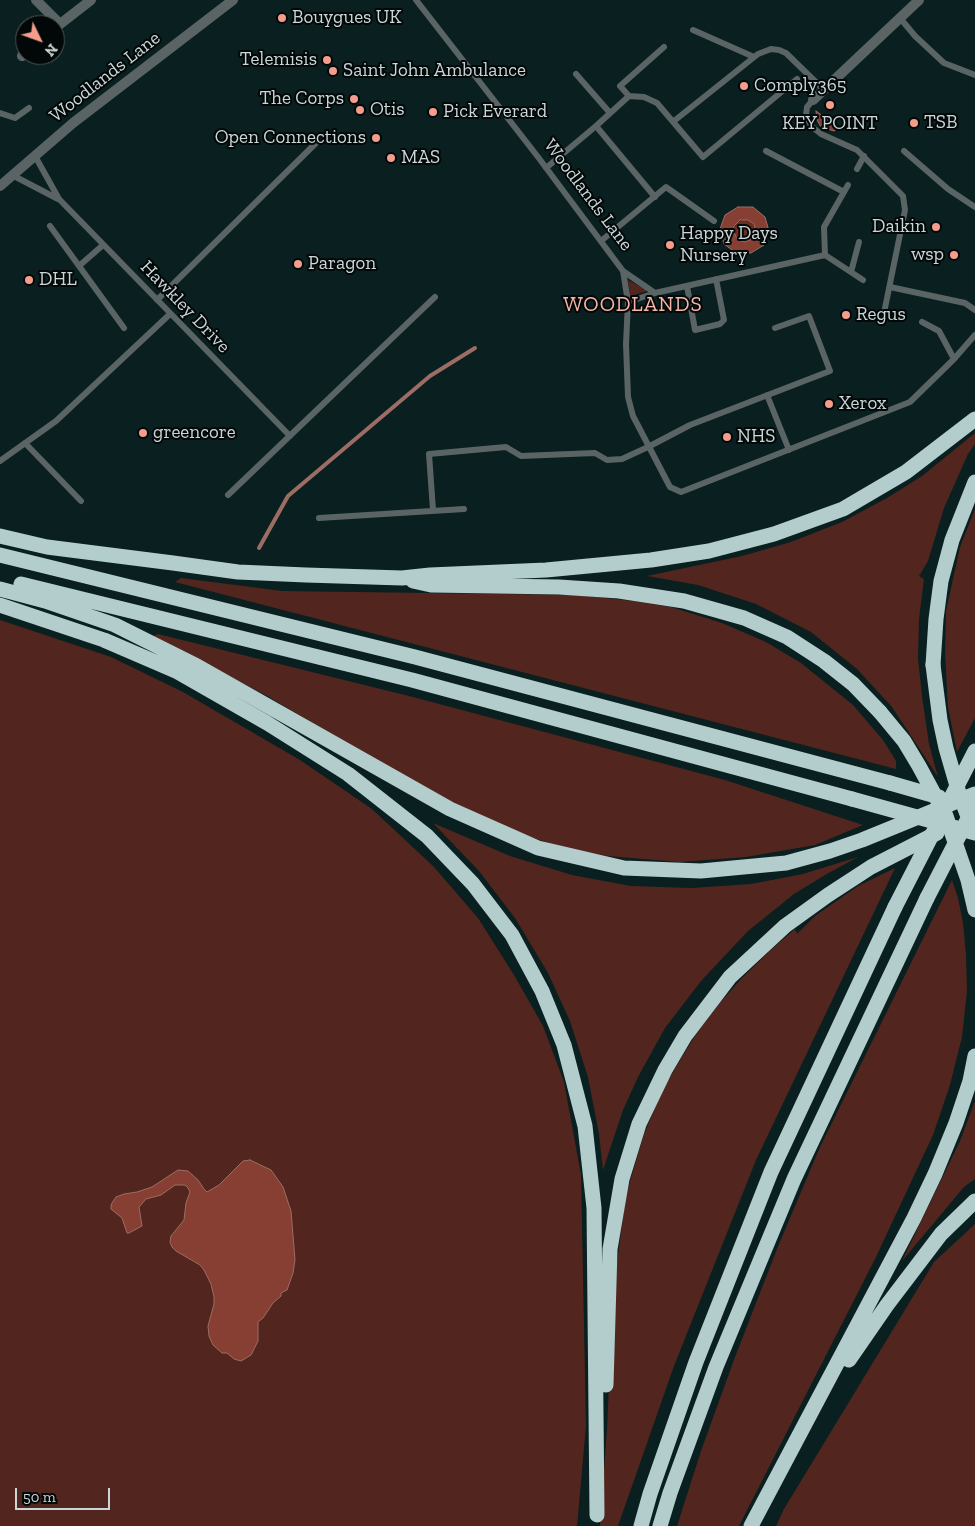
<!DOCTYPE html>
<html>
<head>
<meta charset="utf-8">
<style>
	body { margin:0 }
	#map { position:relative; width:975px; height:1526px; overflow:hidden; background:#0a1f1f; font-family:"Zilla Slab",serif }
	canvas { display:block }
	.north { position:absolute; left:15px; top:15px; width:50px; height:50px; box-sizing:border-box; background:#020707; border:1px solid #525a5a; border-radius:50%; rotate:132deg; font-size:14px; font-weight:700; line-height:20px; text-align:center; color:#cbd7d7 }
	.north::after { content:''; display:block; margin:auto; width:18px; height:22px; background:#f49d8c; clip-path:polygon(50% 0,100% 100%,50% 72%,0 100%) }
	.scale { position:absolute; left:15px; top:1488px; width:95px; height:22px; box-sizing:border-box; border:2px solid #cbd7d7; border-top:0; padding-left:6px; font-size:15px; line-height:18px; white-space:nowrap; color:#cbd7d7; -webkit-text-stroke:4px #020707; paint-order:stroke }
</style>
</head>
<body>
<div id="map">
<canvas width="975" height="1526"></canvas>
<div class="north">N</div>
<div class="scale">50 m</div>
</div>
<script>
const c = document.querySelector('canvas').getContext('2d');
c.lineJoin = 'round';
function paint(path, color) {
  c.fillStyle = color;
  c.fill(path, 'evenodd');
}
function shape(rows) {
  const path = new Path2D();
  for (const r of rows) {
    if (r.length === 3) {
      path.moveTo(r[0] + r[2], r[1]);
      path.arc(r[0], r[1], r[2], 0, 2 * Math.PI);
      continue;
    }
    path.moveTo(r[0], r[1]);
    for (let i = 2; i < r.length; i += 2) path.lineTo(r[i], r[i + 1]);
  }
  return path;
}
function strokePath(path, color, width, dash) {
  c.strokeStyle = color;
  c.lineWidth = width;
  c.lineCap = dash ? 'butt' : 'round';
  c.setLineDash(dash || []);
  c.stroke(path);
}
function write(font, color, halo, rows, align = 'center') {
  c.font = font + ' "Zilla Slab",serif';
  c.lineWidth = 4;
  c.setLineDash([]);
  c.textBaseline = 'middle';
  c.strokeStyle = halo;
  c.fillStyle = color;
  for (const [text, x, y, turn = 0] of rows) {
    c.save();
    c.translate(x, y);
    c.rotate((+turn || 0) * Math.PI / 180);
    c.textAlign = isNaN(turn) ? turn : align;
    if (halo) c.strokeText(text, 0, 0);
    c.fillText(text, 0, 0);
    c.restore();
  }
}
const green = shape([
	[628,280,648,291,630,296],
	[975,433,975,444,968,454,944,508,928,561,919,576,924,579,919,619,918,658,922,696,929,744,938,777,892,707,857,669,811,632,756,604,698,585,647,576,742,556,791,542,842,522,887,498,922,476],
	[975,509,975,718,957,752,948,707,945,654,946,611,960,547],
	[181,578,282,591,575,595,634,601,671,607,722,623,766,642,801,663,853,705,883,740,896,761,896,769,175,582],
	[0,620,111,657,183,692,300,760,372,809,434,867,478,918,514,975,543,1026,564,1082,581,1175,586,1426,577,1526,0,1526],
	[158,634,413,697,725,780,863,825,815,845,746,857,680,862,608,856,560,847,502,827,416,785,269,697,153,636],
	[433,823,510,856,572,875,631,886,691,888,751,884,803,874,858,857,825,875,794,894,748,931,701,981,665,1028,638,1077,623,1110,603,1170,599,1134,588,1077,570,1021,548,973,515,918,479,871],
	[895,868,756,1160,674,1366,618,1526,600,1526,607,1429,613,1293,626,1195,644,1134,664,1087,696,1034,719,1004,741,979,773,948,795,929,797,934,815,916,858,886],
	[952,880,958,898,963,923,966,955,967,991,962,1037,950,1085,933,1135,875,1259,739,1526,677,1526,701,1451,735,1357,779,1244,820,1147],
	[975,1101,975,1179,964,1187,902,1261,960,1141],
	[975,1224,975,1526,776,1526,784,1509,934,1262]
]);
const forest = shape([
	[745,231,11]
]);
const water = shape([
	[816,111,827,119,838,128,834,131,821,127,817,120,816,111],
	[738,207,753,207,765,217,769,231,764,245,751,253,736,253,724,244,720,229,725,215,738,207],
	[740,220,748,220,754,224,756,232,752,239,745,242,738,240,734,233,734,226,740,220],
	[250,1160,271,1170,283,1187,291,1211,295,1260,293,1273,287,1290,281,1293,281,1296,273,1303,263,1318,258,1322,258,1341,251,1355,241,1361,234,1359,227,1353,222,1353,213,1345,209,1336,208,1326,214,1304,214,1297,211,1284,204,1270,200,1265,176,1251,172,1247,170,1242,171,1236,184,1220,186,1203,190,1192,188,1188,185,1185,175,1185,161,1195,146,1199,139,1207,142,1226,129,1233,127,1233,122,1218,111,1209,111,1206,112,1203,116,1197,124,1194,137,1192,152,1187,178,1170,188,1171,198,1180,204,1189,207,1192,219,1185,243,1161,250,1160]
]);
const stream = shape([
	[259,548,288,496,430,376,475,348]
]);
const service = shape([
	[416,0,538,157,623,271,628,302,626,344,628,397,633,416,670,487,681,492,910,402,954,359,975,335],
	[900,18,915,36,944,63,975,75],
	[693,30,754,57],
	[576,74,610,113],
	[629,96,644,97,657,103,703,157,797,79],
	[813,100,807,107,806,115,811,126,821,134,857,150,903,196,905,210,885,308],
	[0,113,15,118,29,108],
	[674,121,758,54,771,49,779,50,786,53,824,90],
	[596,126,655,197],
	[766,151,844,192],
	[904,151,948,189,975,207],
	[35,156,59,199,290,436],
	[546,168,596,126,629,96,620,86,664,47],
	[857,169,864,156],
	[12,175,58,199],
	[50,226,124,328],
	[601,241,666,187,714,221],
	[825,255,824,227,848,185],
	[79,266,103,245],
	[623,271,655,293],
	[851,272,859,242],
	[687,286,695,330,720,324,724,320,716,279],
	[890,287,965,303,975,310],
	[157,300,316,143],
	[628,302,655,293,825,255,863,280],
	[922,322,939,331,954,359],
	[767,395,789,450],
	[25,443,81,501],
	[0,461,56,421,170,314],
	[228,495,435,297],
	[433,510,429,454,506,447,521,456,595,453,607,460,622,459,648,447,690,425,830,371,809,316,775,328],
	[319,518,464,509]
]);
const minor = shape([
	[36,0,60,24],
	[55,28,91,0],
	[22,56,25,54],
	[813,100,919,0]
]);
const tertiary = shape([
	[0,186,73,123,233,0]
]);
const motorway = shape([
	[0,536,47,547,173,563,238,572,306,575,402,578,430,575,546,570,651,560,709,551,774,534,843,509,906,472,975,419],
	[0,555,415,657,890,783],
	[413,581,431,585,559,587,619,591,684,601,744,618,787,637,824,661,853,684,880,712],
	[21,584,412,680,852,799],
	[0,589,45,601,115,625,197,666,450,809,538,848,624,868,701,871,786,863,830,851,862,840,975,794],
	[0,605,104,640,176,671,267,723,348,774,427,836,473,884,512,935,542,991,564,1045,585,1126,594,1208,597,1515],
	[933,665,936,619,941,581,952,540,975,482],
	[849,1360,887,1305,941,1234,975,1201],
	[606,1385,610,1249,622,1179,639,1124,665,1070,685,1036,730,977,785,926,828,895,871,867,937,833],
	[641,1526,650,1494,696,1362,771,1172,895,907],
	[660,1526,670,1493,716,1367,794,1179,927,898],
	[751,1526,914,1218,935,1174,956,1123,970,1081,975,1056]
]);
const motorwayBridge = shape([
	[933,665,940,720,946,748,959,793,967,814,975,829],
	[880,712,904,741,919,766,946,816,968,880,975,910],
	[890,783,939,797],
	[852,799,975,833],
	[927,898,975,805],
	[895,907,975,751]
]);
const markers = [
	[282,18,5,"#f49d8c"],
	[327,60,5,"#f49d8c"],
	[333,71,5,"#f49d8c"],
	[744,86,5,"#f49d8c"],
	[354,99,5,"#f49d8c"],
	[830,105,5,"#f49d8c"],
	[360,110,5,"#f49d8c"],
	[433,112,5,"#f49d8c"],
	[914,123,5,"#f49d8c"],
	[376,138,5,"#f49d8c"],
	[391,158,5,"#f49d8c"],
	[936,227,5,"#f49d8c"],
	[670,245,5,"#f49d8c"],
	[954,255,5,"#f49d8c"],
	[298,264,5,"#f49d8c"],
	[29,280,5,"#f49d8c"],
	[846,315,5,"#f49d8c"],
	[829,404,5,"#f49d8c"],
	[143,433,5,"#f49d8c"],
	[727,437,5,"#f49d8c"]
];
const poiNames = [
	["Bouygues UK",292,18],
	["Telemisis",317,60,"right"],
	["Saint John Ambulance",343,71],
	["Comply365",754,86],
	["The Corps",344,99,"right"],
	["Otis",370,110],
	["Pick Everard",443,112],
	["TSB",924,123],
	["KEY POINT",830,124,"center"],
	["Open Connections",366,138,"right"],
	["MAS",401,158],
	["Daikin",926,227,"right"],
	["Happy Days",680,234],
	["Nursery",680,256],
	["wsp",944,255,"right"],
	["Paragon",308,264],
	["DHL",39,280],
	["Regus",856,315],
	["Xerox",839,404],
	["greencore",153,433],
	["NHS",737,437]
];
const streetNames = [
	["Woodlands Lane",105,77,-38],
	["Woodlands Lane",588,195,53],
	["Hawkley Drive",185,307,46]
];
const quarterNames = [
	["WOODLANDS",633,305]
];
paint(green, '#52261e');
paint(forest, '#702b1f');
paint(water, '#863f32');
strokePath(water, '#9b6d64', 1);
strokePath(stream, '#9b6d64', 4);
strokePath(service, '#5a6464', 6);
strokePath(minor, '#5a6464', 10);
strokePath(tertiary, '#5a6464', 10);
strokePath(motorway, '#b3cccc', 15);
strokePath(motorwayBridge, '#b3cccc', 15);
for (const [x, y, r, color] of markers) {
  const dot = new Path2D();
  dot.arc(x, y, r, 0, 2 * Math.PI);
  c.fillStyle = color;
  c.fill(dot);
  strokePath(dot, '#020707', 2);
}
write('19px', '#cbd7d7', '#020707', poiNames, 'left');
write('19px', '#cbd7d7', '#020707', streetNames);
c.letterSpacing = '1px';
write('21px', '#f8b6a9', '#020707', quarterNames);
c.letterSpacing = '0px';
</script>
</body>
</html>
